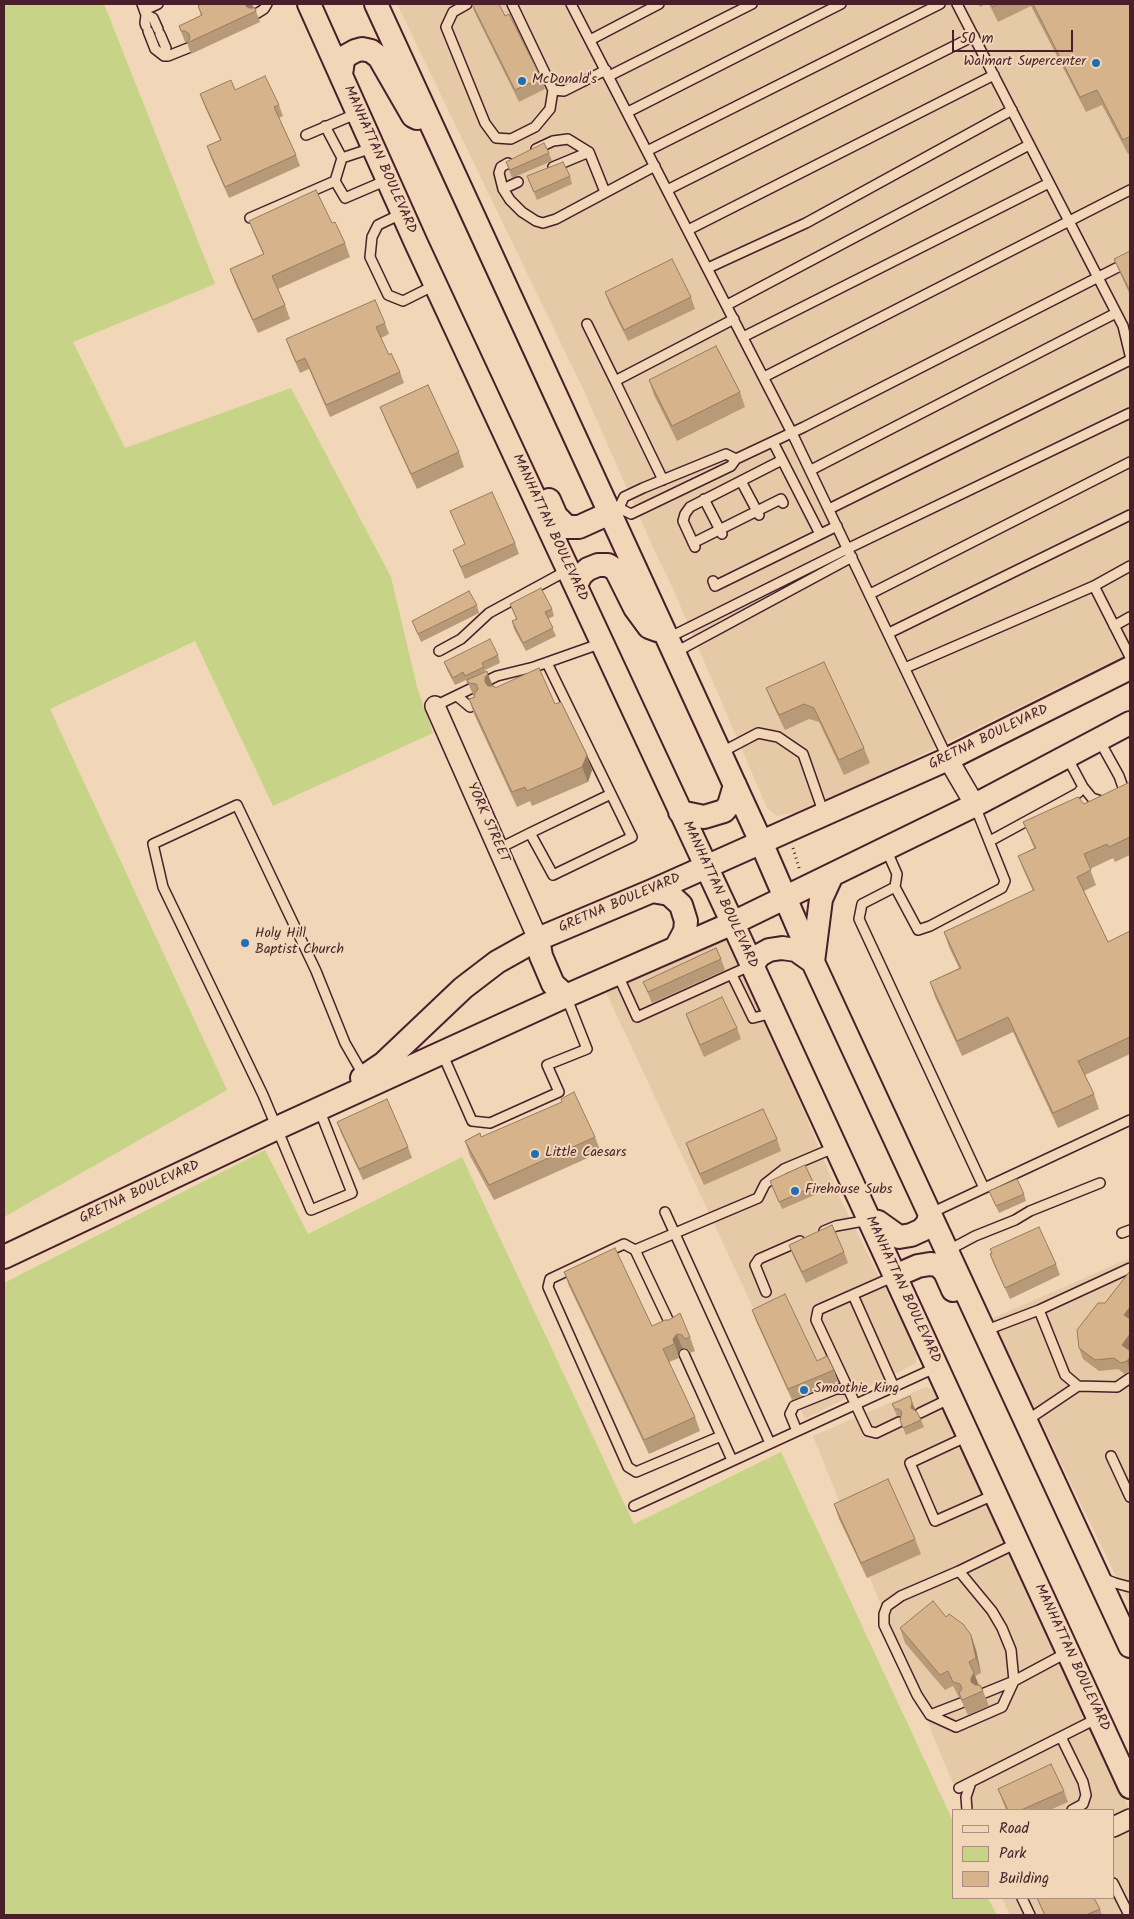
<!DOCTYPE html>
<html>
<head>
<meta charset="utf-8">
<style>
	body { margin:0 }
	#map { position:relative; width:1134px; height:1919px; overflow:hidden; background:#f1d7b8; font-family:Kalam,sans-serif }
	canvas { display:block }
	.frame { position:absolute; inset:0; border:5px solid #4a1f2b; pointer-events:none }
	.legend { position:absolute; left:952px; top:1809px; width:162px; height:90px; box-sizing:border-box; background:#f1d7b8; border:1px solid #ae8d80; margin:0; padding:6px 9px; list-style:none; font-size:15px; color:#4a1f2b }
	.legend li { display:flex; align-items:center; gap:10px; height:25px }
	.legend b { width:25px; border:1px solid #ae8d80 }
	.scale { position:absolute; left:952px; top:30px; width:121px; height:22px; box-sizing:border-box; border:2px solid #4a1f2b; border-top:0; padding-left:6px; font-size:15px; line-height:18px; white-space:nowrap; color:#4a1f2b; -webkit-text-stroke:4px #f1d7b8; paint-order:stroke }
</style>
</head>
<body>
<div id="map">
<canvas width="1134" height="1919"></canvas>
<div class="frame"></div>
<ul class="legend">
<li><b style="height:6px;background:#f1d7b8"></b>Road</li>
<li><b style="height:14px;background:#c7d387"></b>Park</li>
<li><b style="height:14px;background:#d6b38b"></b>Building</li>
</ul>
<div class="scale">50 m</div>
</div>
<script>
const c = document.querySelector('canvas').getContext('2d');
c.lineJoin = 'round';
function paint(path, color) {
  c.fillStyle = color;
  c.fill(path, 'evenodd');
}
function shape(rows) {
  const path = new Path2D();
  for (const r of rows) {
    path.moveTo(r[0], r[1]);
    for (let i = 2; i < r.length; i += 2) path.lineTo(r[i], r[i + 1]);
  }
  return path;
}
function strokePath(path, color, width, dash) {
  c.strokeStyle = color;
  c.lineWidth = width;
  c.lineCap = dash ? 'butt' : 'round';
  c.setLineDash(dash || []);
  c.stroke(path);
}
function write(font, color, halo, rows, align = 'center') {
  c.font = font + ' Kalam,sans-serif';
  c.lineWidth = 4;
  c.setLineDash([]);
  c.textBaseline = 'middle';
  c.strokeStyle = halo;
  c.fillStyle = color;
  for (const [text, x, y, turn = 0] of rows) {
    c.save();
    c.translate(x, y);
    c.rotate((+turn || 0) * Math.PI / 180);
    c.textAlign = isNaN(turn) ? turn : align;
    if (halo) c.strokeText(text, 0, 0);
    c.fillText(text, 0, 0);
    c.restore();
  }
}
const built = shape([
	[397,4,1130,4,1130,653,807,811,777,816,767,808,674,591,654,550,585,393],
	[724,936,775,1041,837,1192,917,1353,916,1363,909,1367,805,1419,605,990],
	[1130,1258,1130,1605,991,1319],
	[926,1387,935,1391,941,1397,1130,1811,1130,1915,1010,1915,1002,1898,1113,1898,1113,1810,965,1810,943,1760,813,1436]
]);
const green = shape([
	[4,4,104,4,215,284,73,342,125,448,291,388,391,577,417,687,433,733,273,806,195,641,50,709,227,1090,4,1217],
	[265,1150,308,1234,462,1157,634,1524,781,1452,953,1821,953,1898,988,1898,997,1915,4,1915,4,1283]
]);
const path = shape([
	[793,848,800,871]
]);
const service = shape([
	[142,4,146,15,145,23,146,26],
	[467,4,453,12,446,27,485,123,496,138,511,139,535,127,550,109,553,90,512,4],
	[571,4,792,433,948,759],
	[957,4,1123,326,1130,355],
	[145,10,158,4],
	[256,14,264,9,267,4],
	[146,15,153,18,158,29],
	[148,31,155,49,164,56,168,56,188,48],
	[160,34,166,48,164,56],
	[590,40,659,4],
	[609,76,752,4],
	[553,90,564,91,606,70],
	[628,112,841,4],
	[325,126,342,158,372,148],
	[306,135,358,113],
	[536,149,553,141,568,139,589,152,605,192],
	[647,151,940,4],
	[508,163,501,167,499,173,503,189,510,200,522,212,536,221,543,223,556,219,655,166],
	[553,167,589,152],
	[335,181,345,198,387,180],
	[503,189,518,182],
	[667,190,974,36],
	[403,213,378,225,372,237,370,257,388,295,403,301,435,285],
	[250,218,335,181,342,158],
	[688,230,994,75],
	[708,268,806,223,1012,110],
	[727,305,1029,145],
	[587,324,615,381],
	[743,337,1049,183],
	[764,377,1130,190],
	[773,442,820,534],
	[811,470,1116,313],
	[663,480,615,381,734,319],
	[741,481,759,515],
	[704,499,722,534],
	[619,508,631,514,731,466,736,459,804,427,1130,261],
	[829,509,1130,360],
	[614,511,619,508,624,497,643,488,726,454,736,459],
	[693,543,781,499,783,503],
	[695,547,683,521,685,514,690,507,782,460],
	[1130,566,1094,586,1130,657],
	[713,581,715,586,837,526],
	[870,594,1130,462],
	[1114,626,1130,617],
	[889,633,1130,515],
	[668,638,849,548,1130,413],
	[439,651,461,639,489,613,568,570],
	[674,653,852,557],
	[547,663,611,794],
	[905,668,1094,586],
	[457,696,470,707,477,704],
	[435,706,497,676,534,667,602,643],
	[1099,740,1119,776,1125,793,1123,794],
	[720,753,758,733,778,737,803,754,824,814],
	[1067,757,1083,787,1092,798,1104,802],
	[990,841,1078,793,1083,787],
	[498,849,530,833,611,794,632,837,553,875,530,833],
	[886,849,897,874,895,887,862,904,859,919,984,1188],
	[895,887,918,930,930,926,1002,888,1005,881,975,806],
	[617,973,637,1017,752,965],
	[732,975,753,1018,773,1013],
	[442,1053,472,1121,490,1123,559,1092,547,1065,587,1049,566,996],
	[319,1109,352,1193,311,1210,263,1095,163,887,153,844,237,805,316,971,345,1043,364,1076],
	[665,1212,770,1443],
	[931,1213,1130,1120],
	[824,1231,836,1226,869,1220],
	[1122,1233,1130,1230],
	[635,1250,758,1198,765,1184,784,1169,836,1147],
	[947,1251,975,1236,1015,1220,1030,1211,1100,1183],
	[895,1276,818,1310,816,1320,868,1431,876,1433,899,1422],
	[766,1292,755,1265,759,1259,800,1241],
	[853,1295,894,1387],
	[1039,1310,1065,1375,1078,1386],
	[672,1328,635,1250,624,1244,550,1279,548,1287,628,1467,636,1472,721,1436],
	[984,1331,1039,1310,1130,1268],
	[684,1354,732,1460],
	[920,1413,951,1398],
	[1026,1421,1078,1386,1117,1387,1130,1378],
	[797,1431,790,1414,794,1406,836,1389,848,1389],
	[968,1436,910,1463,935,1521,996,1494],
	[1111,1456,1130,1497],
	[634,1506,937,1367],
	[1017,1543,959,1571,992,1611,1002,1628,1011,1650,1014,1681,1068,1652],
	[959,1571,901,1596,887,1606,884,1614,884,1625,917,1695,930,1715,956,1727,1002,1707,1014,1681],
	[1102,1578,1115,1583,1130,1587],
	[982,1694,1014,1681],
	[930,1715,961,1703],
	[1061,1737,1083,1782,1086,1795,1083,1804,1072,1810],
	[959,1788,1098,1718],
	[967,1810,966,1797,971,1782],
	[1113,1883,1129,1915],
	[1022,1898,1030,1915]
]);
const minor = shape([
	[435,706,538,939],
	[948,759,975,805],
	[1113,1827,1130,1819]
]);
const tertiary = shape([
	[309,4,416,243,740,939,1130,1787],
	[376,4,761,842,813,962,1130,1646],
	[341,74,343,61,346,56,355,51,362,49,371,51,379,57,413,116,417,118],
	[549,500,556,516,567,527,579,527,610,513],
	[576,585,581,575,588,569,598,565,608,565,616,570,635,608,649,627,657,630],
	[680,812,704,817,724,811,729,805,735,785],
	[652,891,669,894,681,905,686,921,685,931,677,946],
	[538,939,541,956,553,984,566,996],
	[752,965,760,955,769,950,782,948,796,950,813,962,821,899,832,875],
	[362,1078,384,1063,463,988,497,962,538,939,652,891,948,759,1130,668],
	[869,1220,878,1222,899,1237,911,1235,922,1230,928,1223,930,1213],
	[4,1257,277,1128,566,996,733,923,975,805,1130,723],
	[895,1276,918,1266,930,1264,938,1265,945,1272,953,1290]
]);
const wall = shape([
	[472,4,499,4,505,16,541,78,545,89,519,102,474,11],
	[978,4,985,4,980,7],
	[989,4,1130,4,1130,154,1128,154,1102,105,1086,112,1031,6,998,22],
	[198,6,254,8,256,11,260,22,191,54,187,43,187,42,185,42,179,26,201,16],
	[235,90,279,105,283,116,279,118,296,155,300,166,229,198,211,158,207,146,220,140,204,105,200,94],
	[549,153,552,161,512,178,506,162],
	[527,176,570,176,572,184,537,200],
	[249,221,332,223,345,243,350,257,278,289,285,305,290,319,258,333,235,283,230,269,263,254,254,234],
	[1130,251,1130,295,1120,273,1114,259],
	[605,292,691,297,695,309,628,341,609,303],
	[385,323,389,334,381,338,389,355,400,372,404,383,330,417,309,369,300,373,290,350,286,339],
	[649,380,740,392,745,407,677,441,654,395],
	[380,407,459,452,464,467,417,489,386,422],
	[450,511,515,543,519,554,465,579,453,550,465,545],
	[510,604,552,609,554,616,548,619,556,636,526,651,514,629,512,621,516,619],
	[477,605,479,613,421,642,412,621],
	[498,655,500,663,485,670,492,686,495,688,555,704,592,770,588,782,532,806,530,801,517,807,474,714,469,699,474,697,468,683,467,683,466,680,455,685,447,670,444,662],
	[824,662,864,748,870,763,844,775,819,722,809,719,785,730,772,703,766,688],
	[1130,782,1130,855,1115,862,1113,858,1090,869,1096,885,1084,891,1108,942,1130,931,1130,1054,1085,1075,1094,1094,1099,1109,1058,1128,1013,1032,962,1056,935,997,930,982,959,968,949,947,944,932,1033,891,1024,871,1018,856,1034,848,1023,822,1084,804],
	[721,959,725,970,652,1003,643,982],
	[686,1014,737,1028,741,1039,704,1057,690,1025],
	[337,1122,408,1147,412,1158,363,1180,341,1133],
	[480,1133,481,1137,595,1137,601,1152,494,1200,470,1156,465,1141],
	[777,1139,781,1151,704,1185,690,1155,686,1143],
	[770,1181,815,1186,817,1194,782,1209],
	[989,1191,1024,1194,1026,1201,999,1213],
	[789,1245,844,1252,848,1263,806,1283,793,1256],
	[990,1254,1056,1264,1060,1275,1010,1299,994,1265],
	[1130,1271,1130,1372,1125,1374,1118,1369,1099,1371,1083,1359,1079,1348,1105,1303],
	[564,1272,652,1326,690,1337,695,1351,690,1353,687,1349,682,1348,678,1353,679,1358,669,1362,695,1417,700,1431,649,1454,569,1286],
	[752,1310,817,1361,834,1370,838,1381,792,1400,756,1321],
	[892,1404,915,1409,915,1410,921,1420,924,1427,906,1435,900,1420,901,1416,897,1416],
	[834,1504,915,1539,921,1554,867,1578,839,1519],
	[946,1617,971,1635,976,1650,981,1673,975,1676,978,1685,983,1691,989,1706,968,1715,960,1698,959,1697,953,1686,945,1690,905,1643,900,1628],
	[998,1789,1064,1791,1068,1802,1050,1810,1006,1810],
	[1037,1898,1100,1909,1102,1915,1044,1915]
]);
const shadedWall = shape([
	[246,4,252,4,254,8,250,13,246,6],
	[488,674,494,689,491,692,485,682,485,677],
	[587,755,592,770,588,782,582,767],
	[1130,1307,1130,1323,1124,1315],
	[677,1334,682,1348,678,1353,679,1358,673,1339],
	[1130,1334,1130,1351,1122,1345],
	[1130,1357,1130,1370,1127,1361],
	[912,1402,915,1409,914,1415,911,1408],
	[971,1635,976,1650,981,1673,976,1658],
	[974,1673,980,1688,971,1682,971,1678]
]);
const building = shape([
	[202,4,246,4,246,6,249,8,255,8,256,11,187,43,190,38,189,34,185,31,181,31,179,26,202,15,198,6,202,4],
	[472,4,499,4,505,16,509,14,541,78,515,90,472,4],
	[991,4,999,4,993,7,991,4],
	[1033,4,1130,4,1130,136,1123,140,1097,90,1080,97,1033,4],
	[265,76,279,105,274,107,296,155,225,187,207,146,221,140,200,94,231,80,235,90,265,76],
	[544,143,549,153,510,170,506,162,544,143],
	[563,162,570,176,534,192,527,176,563,162],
	[316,190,332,223,335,222,345,243,272,276,285,305,253,320,230,269,264,254,249,221,316,190],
	[1130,251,1130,291,1114,259,1130,251],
	[672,259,691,297,624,330,605,292,672,259],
	[375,300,385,323,376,327,389,355,391,353,400,372,326,405,305,358,296,362,286,339,375,300],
	[716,346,740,392,672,426,649,380,716,346],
	[428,385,459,452,411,474,380,407,428,385],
	[492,492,515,543,461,567,453,550,465,544,450,511,492,492],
	[541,588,552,609,545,612,553,628,523,643,512,621,517,619,510,604,541,588],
	[469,591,477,605,418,634,412,621,469,591],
	[490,639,498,655,482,663,484,667,465,676,463,672,453,678,444,662,490,639],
	[824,662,864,748,839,760,814,708,804,704,779,715,766,688,824,662],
	[539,668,555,704,561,702,587,755,582,767,527,791,525,787,512,792,469,699,475,697,474,695,478,689,476,684,469,683,467,680,487,671,488,674,485,677,485,682,488,686,494,686,495,688,539,668],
	[1130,782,1130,837,1109,847,1107,844,1084,854,1091,870,1077,877,1108,942,1130,931,1130,1037,1078,1061,1094,1094,1053,1113,1008,1017,957,1041,930,982,961,968,944,932,1034,890,1018,856,1036,848,1023,822,1078,797,1084,804,1130,782],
	[716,948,721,959,648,992,643,982,716,948],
	[722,997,737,1028,700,1045,686,1014,722,997],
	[574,1092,595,1137,489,1185,465,1141,480,1133,481,1137,562,1102,561,1099,574,1092],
	[387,1099,408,1147,359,1169,337,1122,387,1099],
	[763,1109,777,1139,700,1174,686,1143,763,1109],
	[805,1165,815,1186,779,1202,770,1181,805,1165],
	[1017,1179,1024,1194,996,1206,989,1191,1017,1179],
	[832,1225,844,1252,802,1272,789,1245,832,1225],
	[1039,1227,1056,1264,1005,1288,990,1254,992,1253,990,1249,1039,1227],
	[615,1248,652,1326,665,1320,669,1320,680,1313,690,1337,685,1339,682,1335,677,1334,673,1339,674,1344,663,1349,695,1417,644,1440,564,1272,615,1248],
	[1130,1271,1130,1307,1124,1315,1130,1319,1130,1334,1122,1345,1130,1351,1130,1357,1127,1361,1121,1363,1114,1358,1095,1360,1079,1348,1077,1330,1098,1303,1105,1303,1130,1271],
	[785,1294,817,1361,827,1356,834,1370,788,1389,752,1310,785,1294],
	[910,1396,912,1402,911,1408,917,1412,921,1420,903,1428,900,1420,902,1412,899,1409,895,1409,892,1404,910,1396],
	[888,1479,915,1539,861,1563,834,1504,888,1479],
	[933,1601,946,1617,949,1614,963,1624,971,1635,976,1658,969,1662,974,1673,971,1678,971,1682,975,1685,980,1685,983,1691,962,1700,959,1693,962,1689,960,1684,953,1682,948,1671,940,1675,900,1628,933,1601],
	[1051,1764,1064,1791,1021,1810,1008,1810,998,1789,1051,1764],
	[1037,1898,1094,1898,1100,1909,1086,1915,1045,1915,1037,1898]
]);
const markers = [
	[1096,63,5,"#1f6fb2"],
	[522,81,5,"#1f6fb2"],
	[245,943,5,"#1f6fb2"],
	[535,1154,5,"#1f6fb2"],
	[795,1191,5,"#1f6fb2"],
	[804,1390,5,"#1f6fb2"]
];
const poiNames = [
	["Walmart Supercenter",1086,63,"right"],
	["McDonald's",532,81],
	["Holy Hill",255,935],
	["Baptist Church",255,951],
	["Little Caesars",545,1154],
	["Firehouse Subs",805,1191],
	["Smoothie King",814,1390]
];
const streetNames = [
	["MANHATTAN BOULEVARD",379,160,66],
	["MANHATTAN BOULEVARD",549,528,65],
	["GRETNA BOULEVARD",989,738,-26],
	["YORK STREET",487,823,66],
	["MANHATTAN BOULEVARD",719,895,65],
	["GRETNA BOULEVARD",620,904,-23],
	["GRETNA BOULEVARD",140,1193,-25],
	["MANHATTAN BOULEVARD",902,1290,65],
	["MANHATTAN BOULEVARD",1071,1658,65]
];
paint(built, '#e6c9a7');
paint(green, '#c7d387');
strokePath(service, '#4a1f2b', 12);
strokePath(minor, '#4a1f2b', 22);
strokePath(tertiary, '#4a1f2b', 26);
strokePath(path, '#4a1f2b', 3, [1, 4]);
strokePath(service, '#f1d7b8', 9);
strokePath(minor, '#f1d7b8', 19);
strokePath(tertiary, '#f1d7b8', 22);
paint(wall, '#b89a78');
paint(shadedWall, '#967d61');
paint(building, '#d6b38b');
strokePath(building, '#967d61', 1);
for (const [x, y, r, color] of markers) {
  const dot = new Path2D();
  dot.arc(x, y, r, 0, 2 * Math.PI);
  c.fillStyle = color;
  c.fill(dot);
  strokePath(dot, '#f1d7b8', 2);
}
write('14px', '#4a1f2b', '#f1d7b8', poiNames, 'left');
write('14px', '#4a1f2b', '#f1d7b8', streetNames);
</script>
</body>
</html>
